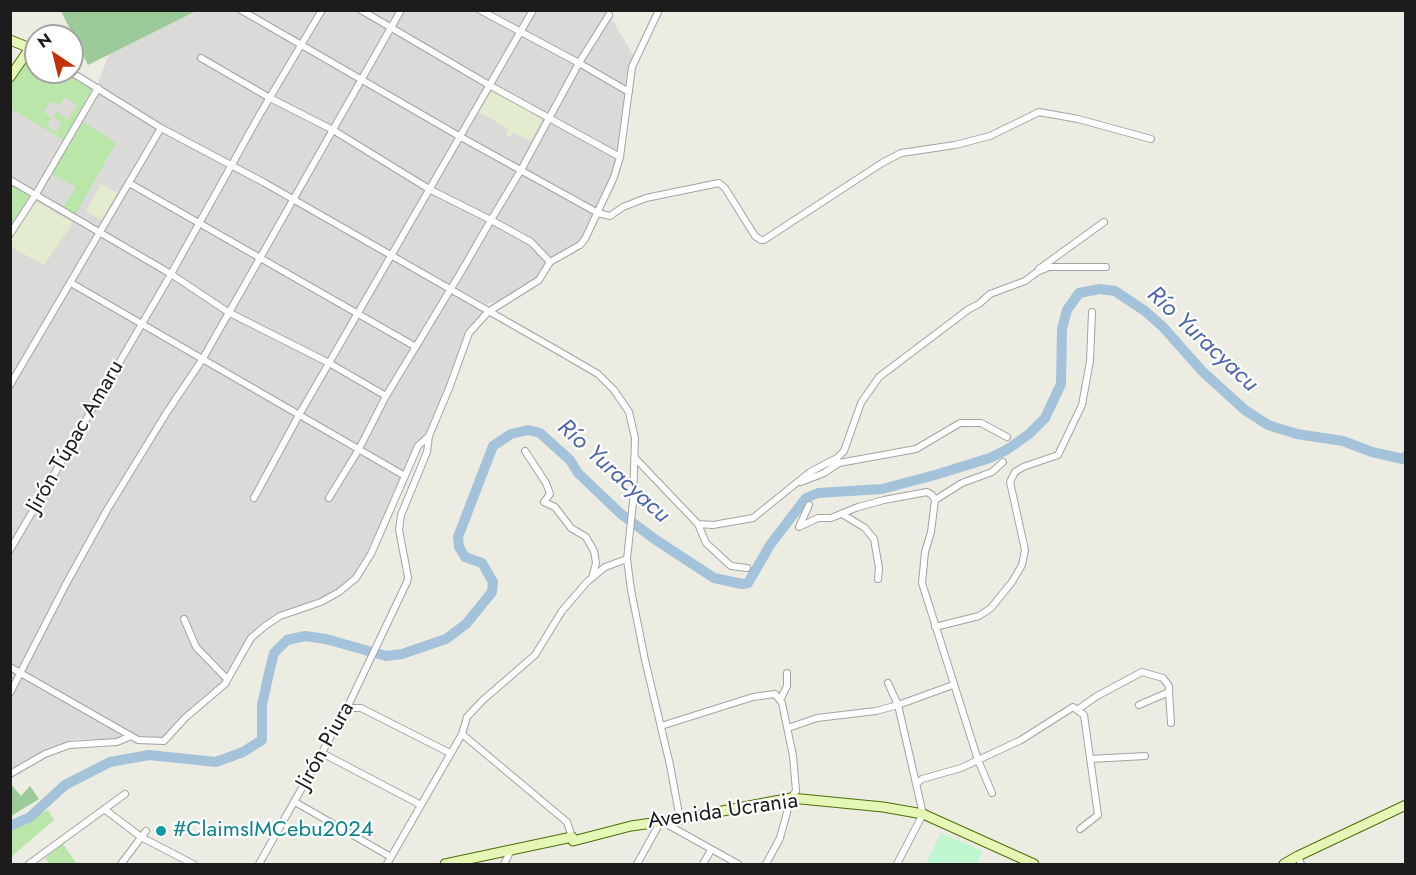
<!DOCTYPE html>
<html>
<head>
<meta charset="utf-8">
<style>
	body { margin:0 }
	#map { position:relative; width:1416px; height:875px; overflow:hidden; background:#edece2; font-family:Jost,sans-serif }
	canvas { display:block }
	.frame { position:absolute; inset:0; border:12px solid #1c1c1c; pointer-events:none }
	.north { position:absolute; left:24px; top:24px; width:60px; height:60px; box-sizing:border-box; background:#fff; border:2px solid #a4a4a4; border-radius:50%; rotate:325deg; font-size:16px; font-weight:700; line-height:24px; text-align:center; color:#1c1c1c }
	.north::after { content:''; display:block; margin:auto; width:21px; height:27px; background:#c13208; clip-path:polygon(50% 0,100% 100%,50% 72%,0 100%) }
</style>
</head>
<body>
<div id="map">
<canvas width="1416" height="875"></canvas>
<div class="frame"></div>
<div class="north">N</div>
</div>
<script>
const c = document.querySelector('canvas').getContext('2d');
c.lineJoin = 'round';
function paint(path, color) {
  c.fillStyle = color;
  c.fill(path, 'evenodd');
}
function shape(rows) {
  const path = new Path2D();
  for (const r of rows) {
    path.moveTo(r[0], r[1]);
    for (let i = 2; i < r.length; i += 2) path.lineTo(r[i], r[i + 1]);
  }
  return path;
}
function strokePath(path, color, width, dash) {
  c.strokeStyle = color;
  c.lineWidth = width;
  c.lineCap = dash ? 'butt' : 'round';
  c.setLineDash(dash || []);
  c.stroke(path);
}
function write(font, color, halo, rows, align = 'center') {
  c.font = font + ' Jost,sans-serif';
  c.lineWidth = 4.5;
  c.setLineDash([]);
  c.textBaseline = 'middle';
  c.strokeStyle = halo;
  c.fillStyle = color;
  for (const [text, x, y, turn = 0] of rows) {
    c.save();
    c.translate(x, y);
    c.rotate((+turn || 0) * Math.PI / 180);
    c.textAlign = isNaN(turn) ? turn : align;
    if (halo) c.strokeText(text, 0, 0);
    c.fillText(text, 0, 0);
    c.restore();
  }
}
const residential = shape([
	[189,10,607,11,636,60,620,157,598,213,583,238,574,248,554,258,544,272,529,284,497,302,486,304,154,120,487,313,469,334,429,436,418,446,395,500,356,578,339,592,280,616,249,641,221,687,164,741,76,739,11,775,10,77,30,48,36,52,36,72,71,72,96,87,113,45]
]);
const farmland = shape([
	[492,89,544,117,530,141,513,132,510,137,506,135,509,129,479,112],
	[101,184,117,193,101,220,86,211],
	[35,201,73,223,44,265,11,247,11,240]
]);
const grass = shape([
	[30,52,36,55,36,72,64,72,92,89,64,140,11,109,10,84],
	[65,97,77,105,68,119,57,112,53,117,61,123,57,131,58,133,47,126,51,118,44,112,50,101,59,106],
	[82,121,116,143,75,215,63,208,76,187,51,174],
	[11,183,30,195,11,225],
	[48,810,54,820,11,857,11,829],
	[63,844,77,864,49,864,45,858]
]);
const forest = shape([
	[61,11,196,11,88,65],
	[11,784,21,796,30,786,39,799,11,816]
]);
const park = shape([
	[941,833,983,851,977,864,926,864]
]);
const river = shape([
	[10,826,30,817,65,785,110,762,149,755,216,762,243,752,262,740,262,705,269,673,274,653,287,640,305,636,326,639,386,656,402,654,446,639,466,624,492,592,493,582,482,563,465,557,459,547,458,537,493,446,511,434,528,430,540,433,570,460,578,473,621,514,656,540,714,578,742,584,748,583,770,545,806,498,818,493,882,489,935,475,990,458,1008,449,1029,434,1045,418,1061,384,1062,329,1067,310,1079,293,1100,289,1115,291,1145,311,1163,327,1202,371,1245,410,1268,425,1297,434,1343,441,1372,452,1403,459,1406,456]
]);
const street = shape([
	[241,10,459,136,598,213,610,216,623,207,646,198,719,183,725,188,755,236,761,240,764,240,882,163,901,153,955,145,990,136,1039,112,1078,119,1151,139],
	[361,10,489,85,620,157],
	[480,10,579,63,629,92],
	[201,58,270,98,333,130,429,189,491,220,521,170,579,63,609,15],
	[71,72,161,128,263,182,562,353,598,374,614,390,629,412,635,438,633,502,627,559,631,590,645,660,670,765,680,819],
	[10,180,171,274,228,312,329,363,386,396],
	[129,183,416,347],
	[10,234,36,194,98,88],
	[1039,269,1104,222],
	[71,283,405,476],
	[10,385,161,128],
	[525,451,546,483,550,494,544,502,555,507,571,528,586,537,594,551,596,563,592,578],
	[635,458,698,524,706,543,731,566,747,568],
	[801,482,824,473,839,463,916,449,960,423,981,423,1007,437],
	[254,498,299,415,533,10],
	[329,498,359,449,386,396,461,272,491,220,531,242,550,262],
	[935,500,962,483,992,472,1003,462],
	[809,505,799,527,818,518,831,518,858,507,884,500,927,492,932,495,935,500,931,532,925,552,922,583,978,760,992,793],
	[842,514,865,528,874,539,879,568,878,579],
	[698,524,713,525,753,518,810,472,837,458,844,451,861,403,879,377,969,309,979,304,990,294,1025,281,1037,272,1049,267,1106,267],
	[10,550,171,274,260,114,322,10],
	[184,619,196,647,227,679],
	[935,627,979,616,991,608,1012,582,1022,565,1025,550,1010,482,1015,472,1023,467,1058,455,1082,405,1090,361,1092,312],
	[10,667,138,740,164,741,185,718,225,684,251,638,265,626,280,616,321,602,339,592,356,578,371,554,418,446,429,436,450,386,469,333,488,312,539,280,550,262,580,245,585,239,614,177,620,157,632,67,659,10],
	[888,683,898,705,923,814,897,864],
	[1169,692,1171,723],
	[10,693,66,584,107,510,167,412,202,360,401,10],
	[780,700,787,686,787,673],
	[347,708,361,708,450,753],
	[1077,710,1097,696,1142,672,1163,678,1169,686,1169,692,1139,705],
	[661,726,753,697,775,694,782,703,793,756,796,791,791,798,780,838,766,864],
	[788,728,817,718,876,711,898,705,953,685],
	[462,734,567,822,572,837],
	[322,753,421,805],
	[1090,759,1145,756],
	[10,774,45,754,69,745,117,742,131,736],
	[916,784,922,779,961,768,1021,740,1073,707,1084,715,1098,815,1080,829],
	[295,802,391,857],
	[104,809,141,837,193,864],
	[1298,856,1301,864],
	[29,864,125,794],
	[121,864,146,831],
	[259,864,347,708,407,582,408,577,399,530,401,515,427,452,429,436],
	[387,864,462,734,467,717,483,700,535,655,562,611,587,582,605,567,627,559],
	[504,864,510,852],
	[637,864,661,821,738,864],
	[703,864,711,850]
]);
const secondary = shape([
	[10,40,30,48,10,77],
	[445,864,572,837,573,841,631,826,680,819,791,798,883,807,923,814,1034,864],
	[1284,864,1298,856,1406,805]
]);
const markers = [
	[161,831,6,"#0f9aa8"]
];
const streetNames = [
	["Jirón Túpac Amaru",76,437,-60],
	["Jirón Piura",326,746,-61],
	["Avenida Ucrania",723,812,-8]
];
const cultureNames = [
	["#ClaimsIMCebu2024",173,831]
];
const waterNames = [
	["Río Yuracyacu",1202,340,43],
	["Río Yuracyacu",613,472,42]
];
paint(residential, '#dbdad9');
paint(farmland, '#e3ecce');
paint(grass, '#bae6aa');
paint(forest, '#9ccb99');
paint(park, '#c0f7d1');
strokePath(river, '#a4c2da', 10);
strokePath(street, '#a3a3a3', 8);
strokePath(secondary, '#4c6e09', 11);
strokePath(street, '#fff', 6);
strokePath(secondary, '#e5f7b7', 9);
for (const [x, y, r, color] of markers) {
  const dot = new Path2D();
  dot.arc(x, y, r, 0, 2 * Math.PI);
  c.fillStyle = color;
  c.fill(dot);
  strokePath(dot, '#fff', 2);
}
write('22px', '#1c1c1c', '#fff', streetNames);
write('22px', '#0d838f', '#fff', cultureNames, 'left');
write('italic 24px', '#4d66a8', '#fff', waterNames);
</script>
</body>
</html>
